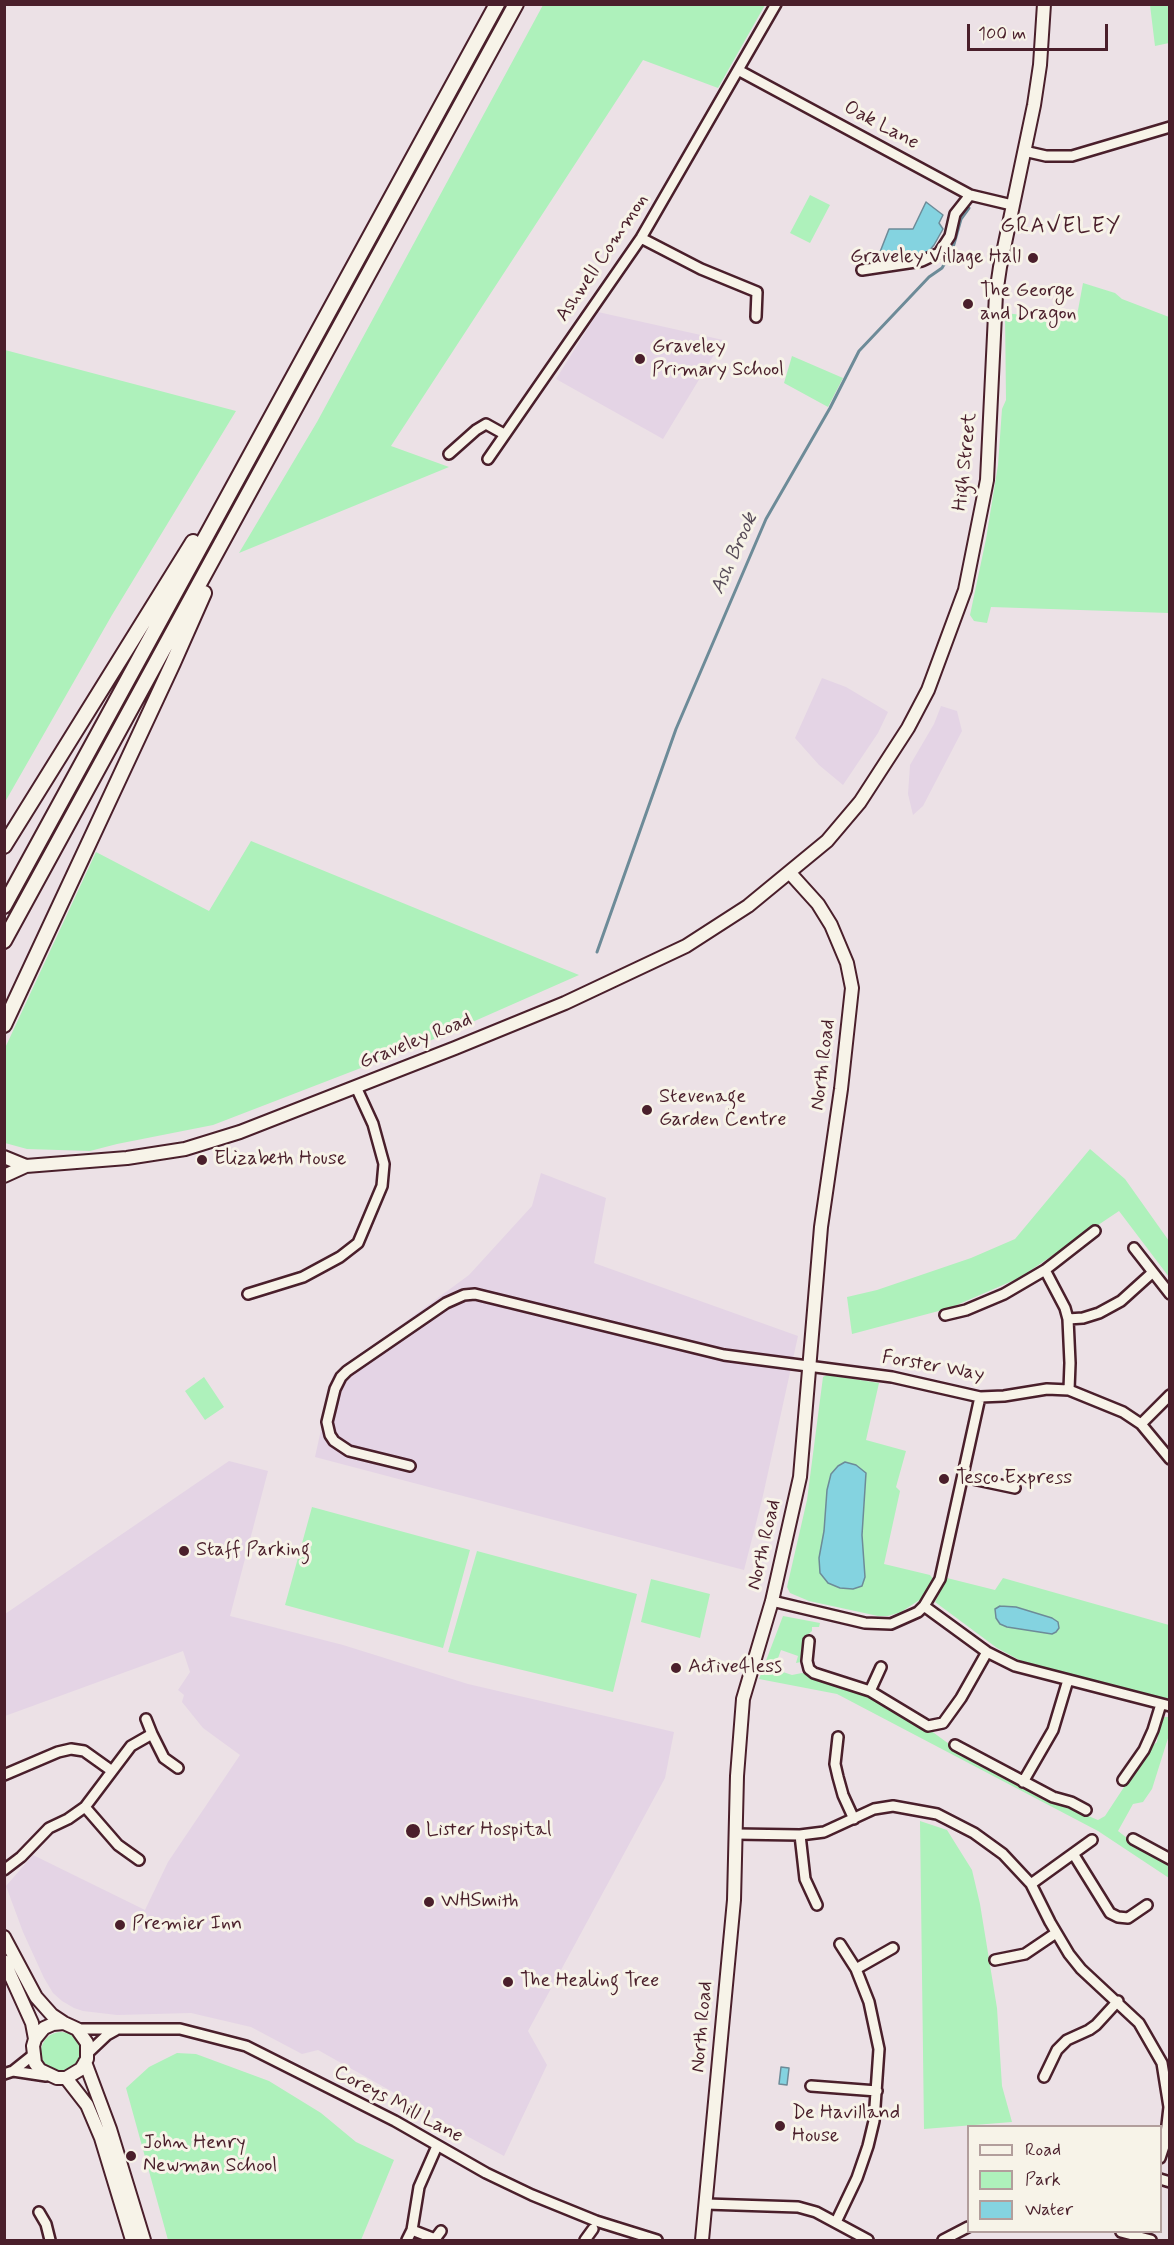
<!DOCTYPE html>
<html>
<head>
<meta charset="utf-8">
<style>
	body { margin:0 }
	#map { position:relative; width:1174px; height:2245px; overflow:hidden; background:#ece1e6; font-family:Mynerve,sans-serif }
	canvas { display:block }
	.frame { position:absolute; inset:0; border:6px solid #4a1f2b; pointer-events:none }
	.legend { position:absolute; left:967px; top:2125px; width:195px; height:108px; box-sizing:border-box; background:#f7f3e8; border:2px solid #b29e9c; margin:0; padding:8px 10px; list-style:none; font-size:18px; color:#4a1f2b }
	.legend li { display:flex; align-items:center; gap:12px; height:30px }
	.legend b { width:30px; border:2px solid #b29e9c }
	.scale { position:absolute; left:967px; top:24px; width:141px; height:27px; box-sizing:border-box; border:3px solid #4a1f2b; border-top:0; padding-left:8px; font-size:18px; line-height:21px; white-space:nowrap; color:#4a1f2b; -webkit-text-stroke:4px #f7f3e8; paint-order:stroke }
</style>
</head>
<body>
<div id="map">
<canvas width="1174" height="2245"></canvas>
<div class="frame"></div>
<ul class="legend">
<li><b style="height:8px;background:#f7f3e8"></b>Road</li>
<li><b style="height:16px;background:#aef1bb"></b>Park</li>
<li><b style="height:16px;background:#84d3e0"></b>Water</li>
</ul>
<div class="scale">100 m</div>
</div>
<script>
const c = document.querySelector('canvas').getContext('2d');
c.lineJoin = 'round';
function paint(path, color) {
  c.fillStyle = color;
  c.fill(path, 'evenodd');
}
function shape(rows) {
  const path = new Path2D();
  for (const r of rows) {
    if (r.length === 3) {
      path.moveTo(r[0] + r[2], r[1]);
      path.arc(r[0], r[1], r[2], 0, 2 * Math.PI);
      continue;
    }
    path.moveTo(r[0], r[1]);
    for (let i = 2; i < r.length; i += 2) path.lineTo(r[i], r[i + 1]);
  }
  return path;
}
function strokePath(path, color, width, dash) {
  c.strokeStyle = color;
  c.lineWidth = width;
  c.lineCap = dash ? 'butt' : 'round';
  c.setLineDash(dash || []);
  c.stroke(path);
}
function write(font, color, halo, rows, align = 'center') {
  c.font = font + ' Mynerve,sans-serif';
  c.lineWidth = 6;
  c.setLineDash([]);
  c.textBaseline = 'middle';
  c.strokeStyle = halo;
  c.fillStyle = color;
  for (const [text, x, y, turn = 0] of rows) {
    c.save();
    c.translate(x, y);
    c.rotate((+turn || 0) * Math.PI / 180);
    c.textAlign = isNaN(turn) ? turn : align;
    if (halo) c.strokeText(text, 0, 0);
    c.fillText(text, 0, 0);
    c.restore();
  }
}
const built = shape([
	[598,312,723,340,663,439,556,379],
	[822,678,846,687,888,712,878,733,843,785,819,765,795,738],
	[941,706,957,711,962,731,923,806,913,815,908,794,910,765,934,724],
	[541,1173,606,1198,594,1263,798,1336,762,1500,744,1570,315,1457,333,1375,469,1275,532,1206],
	[229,1461,268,1471,230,1616,343,1645,468,1684,674,1732,665,1778,528,2031,547,2065,504,2156,409,2105,391,2091,318,2050,302,2054,251,2027,191,2013,117,2015,83,2011,74,2008,62,2001,53,1993,44,1978,23,1932,6,1886,33,1855,145,1910,168,1862,240,1755,203,1728,182,1702,184,1695,178,1690,190,1672,183,1651,5,1716,5,1614]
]);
const green = shape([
	[543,5,765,5,718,88,643,60,391,446,449,467,239,553,317,422],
	[1150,5,1169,5,1169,43,1155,46],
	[810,195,830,205,810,243,790,233],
	[1083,283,1115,293,1122,299,1169,317,1169,613,991,607,987,623,974,621,970,615,986,539,998,465,1002,409,1006,400,1005,313,1076,321],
	[5,350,236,411,112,615,5,802],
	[792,356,843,378,828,407,784,383],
	[251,841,579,975,418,1046,213,1125,117,1144,90,1151,27,1149,5,1143,5,1048,96,852,209,911],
	[1090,1149,1125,1179,1169,1241,1169,1277,1119,1211,1019,1278,950,1308,852,1334,847,1297,877,1290,971,1258,1015,1239],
	[827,1375,879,1383,866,1440,906,1451,896,1487,900,1491,884,1564,930,1575,934,1580,921,1599,901,1612,888,1616,878,1616,809,1601,790,1593,787,1587,807,1500,823,1377],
	[204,1377,224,1407,205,1420,185,1391],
	[312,1507,470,1550,443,1648,285,1605],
	[477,1551,637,1594,613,1692,448,1652],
	[947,1578,995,1590,1003,1578,1169,1625,1169,1700,1025,1663,997,1648,935,1602],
	[651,1579,710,1594,700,1638,641,1622],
	[783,1616,820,1623,819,1627,812,1627,812,1631,803,1639,801,1662,796,1663,798,1656,781,1650,774,1669,792,1675,802,1673,866,1694,930,1730,949,1744,1022,1784,1057,1803,1098,1820,1105,1816,1149,1749,1157,1742,1160,1717,1169,1717,1169,1735,1152,1789,1143,1802,1133,1804,1118,1831,1136,1845,1169,1864,1169,1878,1098,1831,837,1694,759,1679],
	[920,1821,947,1830,972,1870,980,1904,997,2008,1002,2086,1012,2122,924,2129],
	[61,2052,20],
	[177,2053,196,2054,269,2081,321,2113,356,2142,394,2160,361,2240,168,2240,126,2088,149,2067]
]);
const water = shape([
	[926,202,943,215,939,223,943,229,934,245,928,252,921,253,883,258,880,252,889,229,913,229,926,202],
	[845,1462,856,1465,866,1473,862,1535,865,1577,862,1586,853,1589,840,1588,828,1583,820,1573,819,1558,824,1531,827,1490,831,1474,838,1466,845,1462],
	[1000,1606,1016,1607,1052,1618,1058,1622,1059,1628,1056,1632,1052,1634,1007,1627,1000,1624,996,1618,995,1609,1000,1606],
	[781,2067,789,2068,787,2085,779,2084,781,2067]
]);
const stream = shape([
	[597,952,676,729,766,519,830,408,859,351,929,277,942,268,952,251,961,219,969,208]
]);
const minor = shape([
	[738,70,970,195,1012,205],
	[1024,151,1046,156,1072,156,1170,127],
	[641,238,701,269,757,292,756,317],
	[862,270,922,261,939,253,950,236,955,214,970,195],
	[449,454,476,430,486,424,504,434],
	[488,459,641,238,776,4],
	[1134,1248,1170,1294],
	[1045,1270,1065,1308,1068,1319,1070,1363,1069,1390],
	[248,1294,303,1277,340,1257,358,1243,382,1186,384,1164,373,1124,356,1087],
	[945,1315,966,1310,1004,1294,1045,1270,1095,1231],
	[1068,1319,1083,1318,1099,1313,1121,1301,1152,1273],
	[1141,1424,1170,1395],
	[410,1466,349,1451,334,1441,330,1435,327,1422,335,1389,341,1377,347,1371,446,1303,464,1295,475,1294,724,1355,892,1377,980,1397,1004,1396,1047,1389,1069,1390,1123,1412,1141,1424,1170,1459],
	[963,1477,1015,1488],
	[772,1601,865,1623,891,1624,918,1612,924,1606,940,1579,980,1397],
	[924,1606,987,1652,1015,1666,1170,1706],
	[809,1641,807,1661,809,1669,814,1673,870,1691,928,1726,943,1723,961,1698,987,1652],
	[870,1691,881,1667],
	[152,1734,164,1758,178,1768],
	[838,1737,835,1764,838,1777,843,1795,854,1819],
	[955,1745,1053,1797,1071,1802,1086,1810],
	[4,1775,58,1752,71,1749,84,1751,112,1771],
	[1123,1780,1144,1750,1153,1730,1161,1704],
	[1023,1782,1053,1730,1068,1680],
	[85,1807,118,1845,139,1860],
	[735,1834,800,1835,824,1832,874,1809,893,1806,937,1814,974,1833,1003,1854,1031,1884,1050,1922,1069,1954,1081,1969,1139,2023,1162,2063,1169,2107,1165,2143,1160,2158],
	[800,1835,805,1879,817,1905],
	[1133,1839,1170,1859],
	[1074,1855,1110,1913,1118,1917,1128,1918,1147,1905],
	[4,1870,21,1857,49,1828,68,1819,85,1807,131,1746,152,1734,146,1719],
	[1031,1884,1092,1840],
	[995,1960,1025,1954,1056,1933],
	[856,1969,893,1948],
	[77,2029,180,2029,246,2046,395,2121,486,2173,532,2195,596,2221,657,2240],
	[88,2053,107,2035,116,2030],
	[13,2071,46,2076],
	[4,2074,13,2071,33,2055],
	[1044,2077,1057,2050,1067,2040,1089,2030,1096,2025,1118,2001],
	[811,2086,877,2091],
	[1160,2179,1170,2182],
	[706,2204,798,2207,816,2212,868,2240],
	[39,2212,46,2224,50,2240],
	[836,2222,857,2178,868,2146,874,2121,879,2049,869,2002,856,1969,840,1944],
	[412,2230,435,2239,441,2231],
	[1121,2232,1151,2240],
	[407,2240,412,2230,419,2187,437,2146],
	[585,2240,593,2229],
	[943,2240,968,2227]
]);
const major = shape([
	[4,1157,26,1166],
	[4,1176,26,1166,127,1158,185,1149,240,1132,455,1048,565,1003,686,946,748,906,827,841,860,802,908,728,928,690,965,590,987,480,996,294,1000,267,1034,105,1040,65,1044,4],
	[4,1937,36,1997,52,2015,64,2023,77,2029,87,2043,87,2059,81,2069,66,2078,57,2078,40,2070,35,2063,33,2046,35,2039,44,2028,53,2024,64,2023],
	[4,1961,32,2023,35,2039],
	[85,2062,110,2129,144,2240],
	[66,2078,87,2105,101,2138,132,2240],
	[702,2240,734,1900,737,1776,743,1699,772,1601,800,1477,821,1227,841,1089,852,988,847,963,831,925,818,904,790,873]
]);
const highway = shape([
	[4,846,193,542],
	[4,906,497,4],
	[4,941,516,4],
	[4,1025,173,663,204,593]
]);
const markers = [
	[1033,258,6,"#4a1f2b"],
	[968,304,6,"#4a1f2b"],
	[640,359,6,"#4a1f2b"],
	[647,1110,6,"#4a1f2b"],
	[202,1160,6,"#4a1f2b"],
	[944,1479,6,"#4a1f2b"],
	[184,1551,6,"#4a1f2b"],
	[676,1668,6,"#4a1f2b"],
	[413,1831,8,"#4a1f2b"],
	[429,1902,6,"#4a1f2b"],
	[120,1925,6,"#4a1f2b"],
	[508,1982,6,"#4a1f2b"],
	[780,2126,6,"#4a1f2b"],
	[131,2156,6,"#4a1f2b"]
];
const streetNames = [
	["Oak Lane",881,126,28],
	["Ashwell Common",603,258,-56],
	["High Street",966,462,-84],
	["Graveley Road",416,1042,-22],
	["North Road",824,1065,-83],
	["Forster Way",933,1367,10],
	["North Road",765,1545,-77],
	["North Road",703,2027,-85],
	["Coreys Mill Lane",398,2105,28]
];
const poiNames = [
	["Graveley Village Hall",1021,258,"right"],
	["The George",980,292],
	["and Dragon",980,315],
	["Graveley",652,348],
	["Primary School",652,371],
	["Stevenage",659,1098],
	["Garden Centre",659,1121],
	["Elizabeth House",214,1160],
	["Tesco Express",956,1479],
	["Staff Parking",196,1551],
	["Active4less",688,1668],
	["Lister Hospital",426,1831],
	["WHSmith",441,1902],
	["Premier Inn",132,1925],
	["The Healing Tree",520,1982],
	["De Havilland",792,2114],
	["House",792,2137],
	["John Henry",143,2144],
	["Newman School",143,2167]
];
const waterNames = [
	["Ash Brook",735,554,-66]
];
const quarterNames = [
	["GRAVELEY",1061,227]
];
paint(built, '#e4d4e5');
paint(green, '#aef1bb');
paint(water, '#84d3e0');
strokePath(water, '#6d8b98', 1.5);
strokePath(stream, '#6d8b98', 3);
strokePath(minor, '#4a1f2b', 14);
strokePath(major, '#4a1f2b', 16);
strokePath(highway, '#4a1f2b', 18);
strokePath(minor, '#f7f3e8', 9);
strokePath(major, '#f7f3e8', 12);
strokePath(highway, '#f7f3e8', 14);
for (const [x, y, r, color] of markers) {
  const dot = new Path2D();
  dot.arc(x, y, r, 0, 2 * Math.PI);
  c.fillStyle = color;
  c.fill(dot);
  strokePath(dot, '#f7f3e8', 2);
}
write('20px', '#4a1f2b', '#f7f3e8', streetNames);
write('20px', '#4a1f2b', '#f7f3e8', poiNames, 'left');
write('italic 21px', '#584c58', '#f7f3e8', waterNames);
c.letterSpacing = '1.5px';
write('22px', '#4a1f2b', '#f7f3e8', quarterNames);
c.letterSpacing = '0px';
</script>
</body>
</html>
